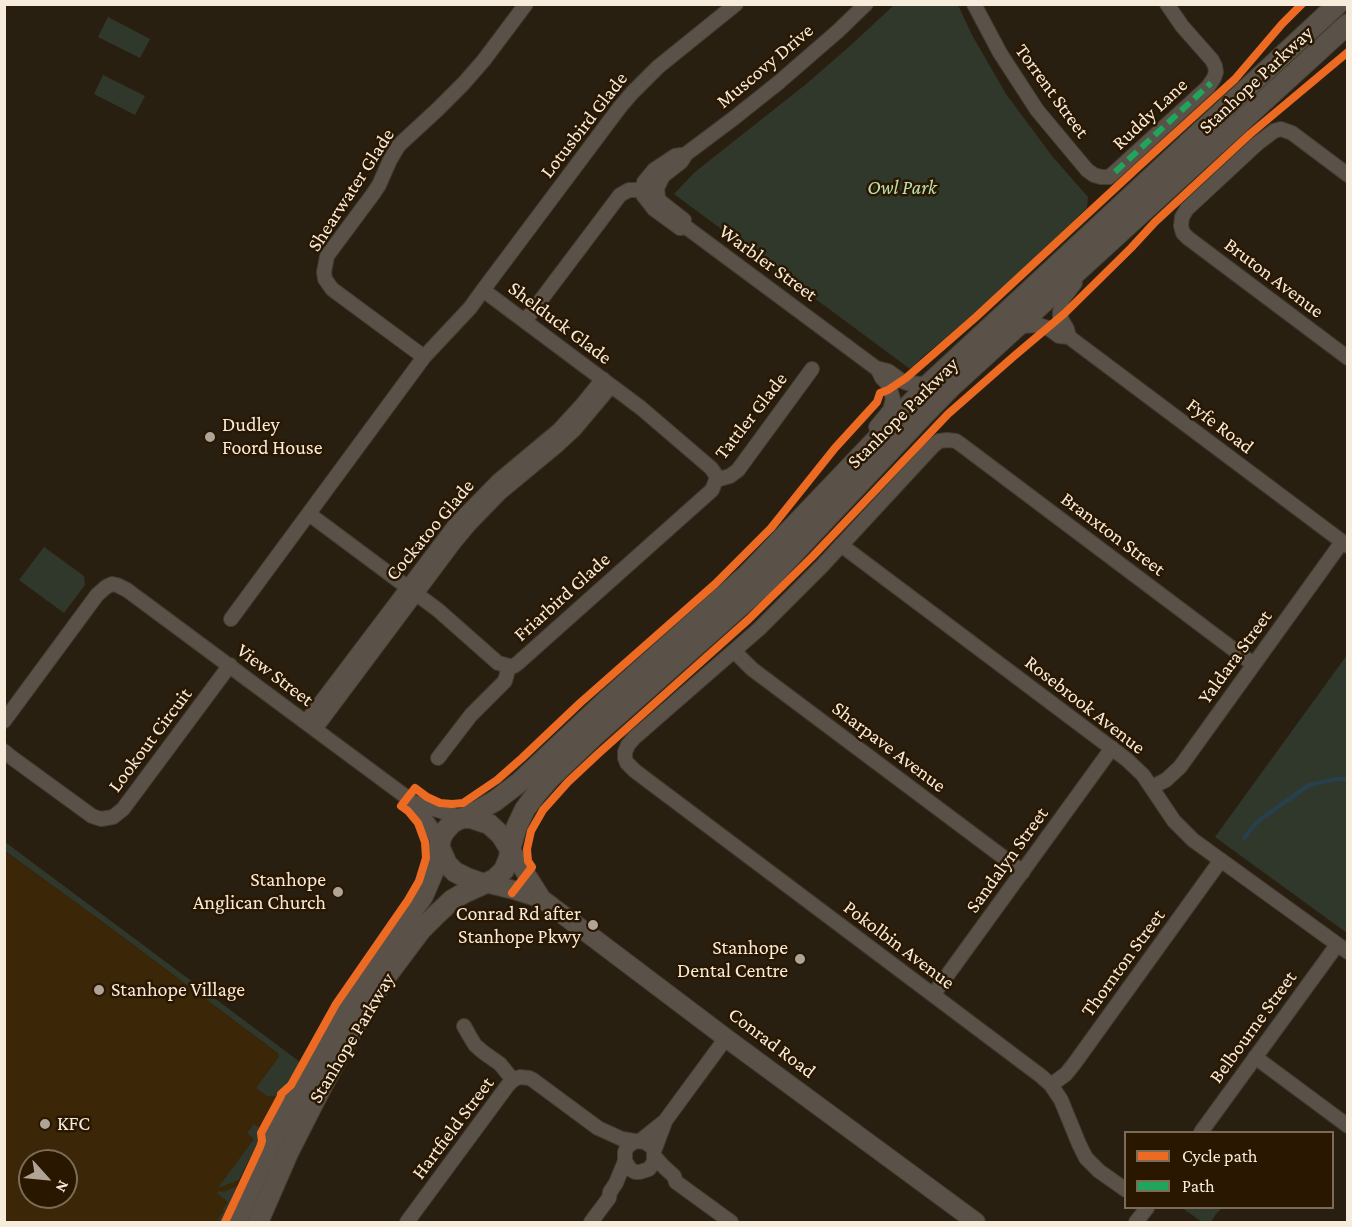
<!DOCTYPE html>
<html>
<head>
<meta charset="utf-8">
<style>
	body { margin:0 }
	#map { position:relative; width:1352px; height:1227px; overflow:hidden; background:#291f11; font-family:"Crimson Pro",serif }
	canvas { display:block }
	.frame { position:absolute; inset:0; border:6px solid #f7ebdc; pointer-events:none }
	.legend { position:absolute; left:1124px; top:1131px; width:210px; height:78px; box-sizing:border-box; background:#291700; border:2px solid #7b6c58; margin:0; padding:8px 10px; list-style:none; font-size:18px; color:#f7ebdc }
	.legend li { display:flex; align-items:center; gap:12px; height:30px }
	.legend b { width:30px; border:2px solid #7b6c58 }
	.north { position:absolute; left:18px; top:1149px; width:60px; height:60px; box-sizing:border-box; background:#291700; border:2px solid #7b6c58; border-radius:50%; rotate:117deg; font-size:16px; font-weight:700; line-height:24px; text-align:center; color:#f7ebdc }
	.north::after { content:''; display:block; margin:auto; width:21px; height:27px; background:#afa495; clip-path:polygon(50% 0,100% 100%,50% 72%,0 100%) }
</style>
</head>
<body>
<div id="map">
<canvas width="1352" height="1227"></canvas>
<div class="frame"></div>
<ul class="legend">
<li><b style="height:8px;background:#ed6a23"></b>Cycle path</li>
<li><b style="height:8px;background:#20a55d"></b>Path</li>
</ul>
<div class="north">N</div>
</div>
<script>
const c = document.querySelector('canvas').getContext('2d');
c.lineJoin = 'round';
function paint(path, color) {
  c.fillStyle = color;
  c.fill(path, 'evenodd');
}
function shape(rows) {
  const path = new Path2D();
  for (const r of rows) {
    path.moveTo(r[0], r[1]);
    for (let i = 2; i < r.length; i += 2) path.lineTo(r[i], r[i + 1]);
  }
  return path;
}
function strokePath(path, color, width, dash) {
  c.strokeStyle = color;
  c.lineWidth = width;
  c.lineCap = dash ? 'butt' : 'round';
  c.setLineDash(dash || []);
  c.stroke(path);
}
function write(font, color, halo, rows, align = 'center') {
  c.font = font + ' "Crimson Pro",serif';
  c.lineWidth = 5;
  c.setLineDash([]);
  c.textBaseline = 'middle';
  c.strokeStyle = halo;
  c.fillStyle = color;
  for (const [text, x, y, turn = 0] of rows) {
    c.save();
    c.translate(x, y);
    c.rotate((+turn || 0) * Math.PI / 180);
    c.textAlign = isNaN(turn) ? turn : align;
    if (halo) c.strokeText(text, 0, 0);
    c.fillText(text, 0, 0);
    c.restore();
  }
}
const built = shape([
	[4,851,107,925,279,1054,287,1086,278,1092,279,1096,261,1129,259,1140,239,1180,222,1222,5,1222],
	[30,1161,66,1161,66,1197,30,1197]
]);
const green = shape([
	[958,5,972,35,1006,94,1052,156,1088,197,1087,208,980,309,925,355,910,369,674,194,695,172,805,85,850,46,894,5],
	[108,17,150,39,140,58,98,37],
	[103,75,145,96,135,115,94,94],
	[44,547,84,576,85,585,64,613,19,580],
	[1347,655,1348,933,1347,933,1215,837],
	[5,842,300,1062,287,1086,278,1092,279,1096,267,1096,256,1088,279,1057,279,1054,107,925,5,851],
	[254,1124,261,1129,259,1140,239,1180,218,1188,254,1139,247,1133],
	[237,1186,222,1222,220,1222,221,1221,218,1219,224,1211,223,1209,228,1202,217,1193,219,1191,223,1192],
	[1182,1208,1222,1208,1216,1214,1211,1222,1202,1222]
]);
const stream = shape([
	[1244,838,1258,821,1309,785,1336,779,1348,779]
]);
const minor = shape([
	[974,4,1000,53,1037,110,1087,170,1094,175,1101,177,1109,177,1115,172,1208,87,1214,78,1216,72,1215,66,1212,60,1182,26,1167,4],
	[1348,175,1292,133,1281,129,1274,131,1258,143,1187,209,1182,217,1181,226,1183,233,1188,238,1348,358],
	[643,190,643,195,654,209,680,228,686,227,876,368,888,371,902,381,907,383,921,384,932,381],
	[643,190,644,182,654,170,675,156,681,155],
	[684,220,661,202,658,198,657,188,663,176,681,162,686,154,734,118,778,83,838,31,866,4],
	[483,290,620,107,632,93,658,67,736,4],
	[525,321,620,195,629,190,643,190],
	[1018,329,1023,326,1039,325,1048,328,1059,336,1069,337,1348,546],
	[1069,337,1067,329,1060,317,1060,312,1062,300,1075,283],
	[424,357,332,289,325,279,324,272,326,262,327,256,373,194,379,185,390,160,399,145,437,110,464,83,484,60,526,4],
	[876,427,890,410,893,399,889,385,882,378,878,370],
	[716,480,730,476,738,470,812,369],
	[309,514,438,610,498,663,509,666,514,666,518,663,712,490,716,480],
	[841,545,1126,759,1143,775,1174,821,1193,840,1348,952],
	[231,619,424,357,470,308,483,290,641,408,711,468,716,475,716,480],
	[734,651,752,669,1023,872],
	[4,721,97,595,106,587,112,584,117,585,127,590,413,802,462,818],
	[306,722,455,525,498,481,559,430,582,405,603,379],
	[315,729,454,543,469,525,501,492,559,444,574,430,611,386],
	[4,751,11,757,92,816,101,819,113,817,123,809,230,665],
	[438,758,471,715,505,681,509,666],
	[1152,787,1166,780,1180,767,1342,542],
	[413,802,431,827,439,844],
	[933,995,1112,748],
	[464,1026,469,1035,475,1045,483,1052,500,1064,513,1080],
	[1255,1057,1348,1126],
	[1051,1085,1066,1074,1074,1064,1221,860],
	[1201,1132,1337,945],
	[640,1141,665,1121,726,1038],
	[654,1151,652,1147,645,1142,635,1141,627,1147,625,1152,625,1161,630,1169,635,1172,640,1172,649,1169,654,1162,654,1151,665,1122],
	[655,1157,664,1167,674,1176,676,1182,731,1222],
	[1126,1190,1099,1171,1086,1158,1079,1144,1061,1100,1051,1085,1041,1076,635,771,627,763,625,758,625,752,628,745,634,738,759,629,822,566,933,446,939,441,947,440,956,441,963,446,1253,664],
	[407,1222,508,1085,513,1080,520,1077,529,1078,533,1080,598,1128,622,1139,635,1141],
	[591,1222,609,1198,610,1192,616,1183,625,1161],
	[1136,1222,1147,1208]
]);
const tertiary = shape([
	[511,850,542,899],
	[485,883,514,890,542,899,726,1038,976,1222]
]);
const secondary = shape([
	[466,817,495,801,520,782,607,700,748,574,932,381,1338,4],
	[439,846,447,864,455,872,467,878,484,884],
	[510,849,517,826,525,809,537,793,551,777,594,736,764,585,921,418,950,388,1348,24],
	[236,1222,270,1144,305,1076,347,1002,423,896,435,868,441,838,444,832,452,823,462,818,471,818,489,824,501,835,510,849,509,858,504,870,495,879,464,893,452,900,436,915,421,930,382,982,353,1029,321,1088,288,1153,258,1222]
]);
const quiet = shape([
	[1115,172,1211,83]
]);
const cycleway = shape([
	[512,893,532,867,528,861,527,849,531,831,543,810,568,782,599,753,749,619,812,557,948,414,1013,357,1065,313,1131,248,1155,222,1250,134,1348,52],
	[225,1222,260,1147,262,1141,261,1133,281,1096,281,1094,291,1085,336,1004,408,900,419,881,426,858,425,842,418,823,408,811,401,806,415,788,427,797,440,803,452,804,463,803,497,780,522,758,580,703,715,584,771,528,835,448,877,402,880,393,888,390,906,378,976,317,1137,168,1235,79,1282,24,1302,4]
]);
const markers = [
	[210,437,6,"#afa495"],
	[338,892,6,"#afa495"],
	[593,925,6,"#afa495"],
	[800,959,6,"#afa495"],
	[99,990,6,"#afa495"],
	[45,1124,6,"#afa495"]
];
const streetNames = [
	["Muscovy Drive",765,66,-40],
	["Stanhope Parkway",1256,80,-43],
	["Torrent Street",1052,91,54],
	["Ruddy Lane",1150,114,-43],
	["Lotusbird Glade",584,125,-52],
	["Shearwater Glade",351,190,-57],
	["Warbler Street",768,263,36],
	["Bruton Avenue",1274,278,37],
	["Shelduck Glade",560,323,37],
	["Stanhope Parkway",903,413,-45],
	["Tattler Glade",751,416,-52],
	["Fyfe Road",1220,426,37],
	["Cockatoo Glade",430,530,-50],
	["Branxton Street",1113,534,37],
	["Friarbird Glade",562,597,-42],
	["Yaldara Street",1235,657,-54],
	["View Street",275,675,37],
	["Rosebrook Avenue",1085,705,38],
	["Lookout Circuit",150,740,-53],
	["Sharpave Avenue",889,747,37],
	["Sandalyn Street",1007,860,-54],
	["Pokolbin Avenue",899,945,37],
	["Thornton Street",1123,963,-54],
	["Belbourne Street",1253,1027,-54],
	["Stanhope Parkway",352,1038,-59],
	["Conrad Road",772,1043,37],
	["Hartfield Street",453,1128,-53]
];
const parkNames = [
	["Owl Park",902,188]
];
const poiNames = [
	["Dudley",222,425],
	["Foord House",222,448],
	["Stanhope",326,880,"right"],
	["Anglican Church",326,903,"right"],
	["Conrad Rd after",581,914,"right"],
	["Stanhope Pkwy",581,937,"right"],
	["Stanhope",788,948,"right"],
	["Dental Centre",788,971,"right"],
	["Stanhope Village",111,990],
	["KFC",57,1124]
];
paint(built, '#3b2607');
paint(green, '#30382b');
strokePath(stream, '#27404e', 4);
strokePath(minor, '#433c31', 16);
strokePath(tertiary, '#433c31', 20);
strokePath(secondary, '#433c31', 22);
strokePath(minor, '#5a5248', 14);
strokePath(tertiary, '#5a5248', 18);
strokePath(secondary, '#5a5248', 20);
strokePath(quiet, '#20a55d', 6, [12, 6]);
strokePath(cycleway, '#ed6a23', 8);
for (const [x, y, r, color] of markers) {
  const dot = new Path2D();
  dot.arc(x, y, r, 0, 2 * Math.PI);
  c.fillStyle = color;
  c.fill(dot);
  strokePath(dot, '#291700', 2);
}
write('20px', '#f7ebdc', '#291700', streetNames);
write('italic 20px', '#bae0b1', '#291700', parkNames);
write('20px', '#f7ebdc', '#291700', poiNames, 'left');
</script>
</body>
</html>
